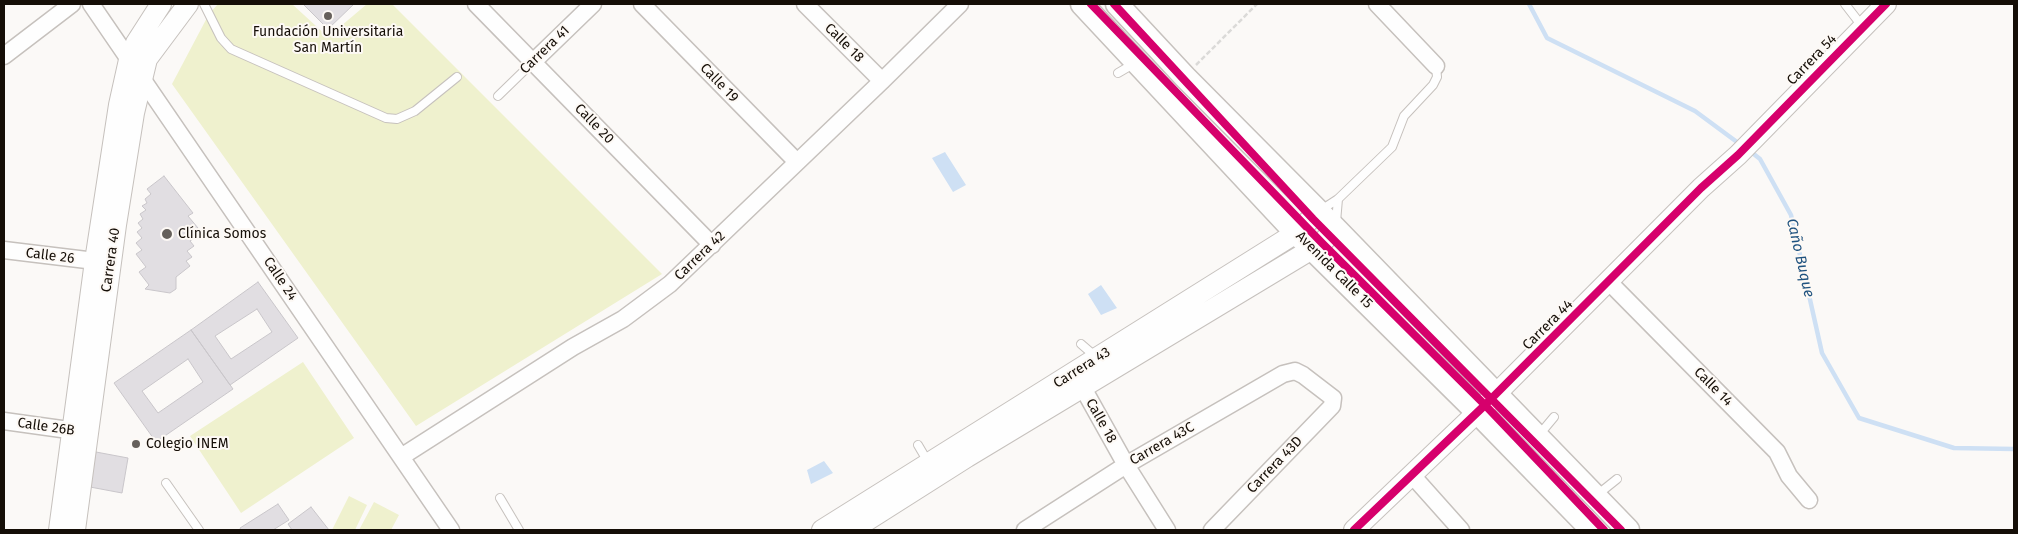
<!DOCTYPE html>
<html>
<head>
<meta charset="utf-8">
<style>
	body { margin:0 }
	#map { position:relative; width:2018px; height:534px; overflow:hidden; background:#fbf9f7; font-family:"Fira Sans",sans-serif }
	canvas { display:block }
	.frame { position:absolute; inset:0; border:5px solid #150e07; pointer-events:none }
</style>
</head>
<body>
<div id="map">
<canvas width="2018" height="534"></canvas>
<div class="frame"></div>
</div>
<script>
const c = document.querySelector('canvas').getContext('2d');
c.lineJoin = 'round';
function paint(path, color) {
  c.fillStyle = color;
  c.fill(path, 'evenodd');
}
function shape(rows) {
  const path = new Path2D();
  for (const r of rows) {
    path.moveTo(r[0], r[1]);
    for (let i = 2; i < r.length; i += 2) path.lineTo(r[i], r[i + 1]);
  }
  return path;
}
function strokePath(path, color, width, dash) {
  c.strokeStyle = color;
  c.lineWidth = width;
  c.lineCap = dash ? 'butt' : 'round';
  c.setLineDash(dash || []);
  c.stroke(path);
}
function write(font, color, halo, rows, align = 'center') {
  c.font = font + ' "Fira Sans",sans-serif';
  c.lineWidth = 4;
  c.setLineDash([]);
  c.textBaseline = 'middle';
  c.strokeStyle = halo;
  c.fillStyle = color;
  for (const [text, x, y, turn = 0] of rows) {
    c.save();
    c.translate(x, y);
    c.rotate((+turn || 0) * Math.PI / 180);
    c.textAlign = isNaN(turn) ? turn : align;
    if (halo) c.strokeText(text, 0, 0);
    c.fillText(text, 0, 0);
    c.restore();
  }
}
const green = shape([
	[218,4,292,4,328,37,367,4,392,4,662,274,416,426,172,84,209,14],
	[303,362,354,438,241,513,190,436],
	[349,496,367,505,355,530,332,530],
	[374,502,399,515,391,530,359,530]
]);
const water = shape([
	[945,152,966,185,953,192,932,158],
	[1101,285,1117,308,1101,315,1088,294],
	[824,461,833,473,811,484,807,470]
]);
const stream = shape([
	[1529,4,1547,38,1695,111,1741,145],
	[1750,151,1760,159,1791,215,1822,353,1859,418,1954,448,2014,449]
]);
const building = shape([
	[303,4,354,4,328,29,303,4],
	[164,176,193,213,188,216,198,228,194,231,197,236,190,241,194,246,187,251,192,257,186,261,190,266,176,277,176,289,170,293,145,289,149,285,139,272,146,267,136,254,142,250,136,243,142,238,137,232,142,228,138,223,143,219,140,214,146,210,142,206,147,203,145,199,151,194,147,189,164,176],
	[258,282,298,338,230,385,191,330,258,282],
	[257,309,272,332,231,359,215,336,257,309],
	[191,330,233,389,156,442,114,383,191,330],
	[188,359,203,382,158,413,142,391,188,359],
	[96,452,128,458,122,493,90,487,96,452],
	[278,504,289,520,273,530,241,530,240,528,278,504],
	[311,507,329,530,292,530,288,524,311,507]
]);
const path = shape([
	[1196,65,1257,4]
]);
const service = shape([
	[204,4,221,38,231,49,386,118,397,119,415,111,457,77],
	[1845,4,1862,26],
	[1118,73,1135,63],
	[498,96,533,62],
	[1321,210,1338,199,1392,147,1404,116,1433,85,1437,77,1436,66],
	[1336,222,1338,199],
	[1081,344,1096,357],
	[1539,435,1554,417],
	[918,445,928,462],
	[166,483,199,530],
	[1597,495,1617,479],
	[500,498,519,530]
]);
const minor = shape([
	[91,4,451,530],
	[476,4,712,245],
	[642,4,797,162],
	[805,4,882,81],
	[1377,4,1436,66],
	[4,56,72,4],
	[533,62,593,4],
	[4,250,95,261],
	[1609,282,1777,452,1789,476,1809,500],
	[1083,388,1126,465,1167,530],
	[4,421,83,432],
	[401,457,573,347,623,319,670,284,882,81,960,4],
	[1411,474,1461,530],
	[1025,530,1126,465,1283,374,1295,371,1303,375,1333,398,1332,406,1212,530]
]);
const tertiary = shape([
	[59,530,95,261,119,105,129,60,136,43,161,4],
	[75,530,116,225,134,113,147,59,188,4],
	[822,530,1296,233,1319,211],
	[852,530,967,457,1312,249,1322,243,1335,228],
	[1354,530,1485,405,1701,188,1738,155,1886,4]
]);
const secondary = shape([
	[1082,4,1296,233,1477,412,1592,530],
	[1117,4,1185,77,1335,228,1628,530]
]);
const cycleway = shape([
	[1091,4,1322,243,1485,405,1604,530],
	[1114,4,1313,219,1621,530],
	[1354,530,1485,405,1701,188,1738,155,1886,4]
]);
const markers = [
	[328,16,5,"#66605b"],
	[167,234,6,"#66605b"],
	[136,444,5,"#66605b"]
];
const poiNames = [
	["Fundación Universitaria",328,32,"center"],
	["San Martín",328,48,"center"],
	["Clínica Somos",178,234],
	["Colegio INEM",146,444]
];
const streetNames = [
	["Calle 18",844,43,45],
	["Carrera 41",545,50,-44],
	["Carrera 54",1812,60,-46],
	["Calle 19",719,83,46],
	["Calle 20",594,124,46],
	["Calle 26",50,256,7],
	["Carrera 42",700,256,-44],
	["Carrera 40",111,260,-82],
	["Avenida Calle 15",1334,270,45],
	["Calle 24",280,279,56],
	["Carrera 44",1548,325,-45],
	["Carrera 43",1082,368,-32],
	["Calle 14",1713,387,45],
	["Calle 18",1101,421,61],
	["Calle 26B",46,427,8],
	["Carrera 43C",1162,444,-30],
	["Carrera 43D",1275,465,-46]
];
const waterNames = [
	["Caño Buque",1800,258,77]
];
paint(green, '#eff1ce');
paint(water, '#cee0f4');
strokePath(stream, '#cee0f4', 4.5);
paint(building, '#e1dee2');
strokePath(building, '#c9c6ca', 1);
strokePath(service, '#c6c1bd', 10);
strokePath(minor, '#c6c1bd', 19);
strokePath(tertiary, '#c6c1bd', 22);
strokePath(secondary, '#c6c1bd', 25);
strokePath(path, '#dbdad8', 2.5, [5, 2.5]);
strokePath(service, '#fefefe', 8);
strokePath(minor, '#fefefe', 16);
strokePath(tertiary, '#fefefe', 20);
strokePath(secondary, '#fefefe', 22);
strokePath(cycleway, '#d6006c', 8);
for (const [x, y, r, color] of markers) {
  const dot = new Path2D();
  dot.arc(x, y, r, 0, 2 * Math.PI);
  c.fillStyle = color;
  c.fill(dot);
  strokePath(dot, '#fdf9f5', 2);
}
write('14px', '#150e07', '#fdf9f5', poiNames, 'left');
write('14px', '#150e07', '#fdf9f5', streetNames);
write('italic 15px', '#1f527f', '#fdf9f5', waterNames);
</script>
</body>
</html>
